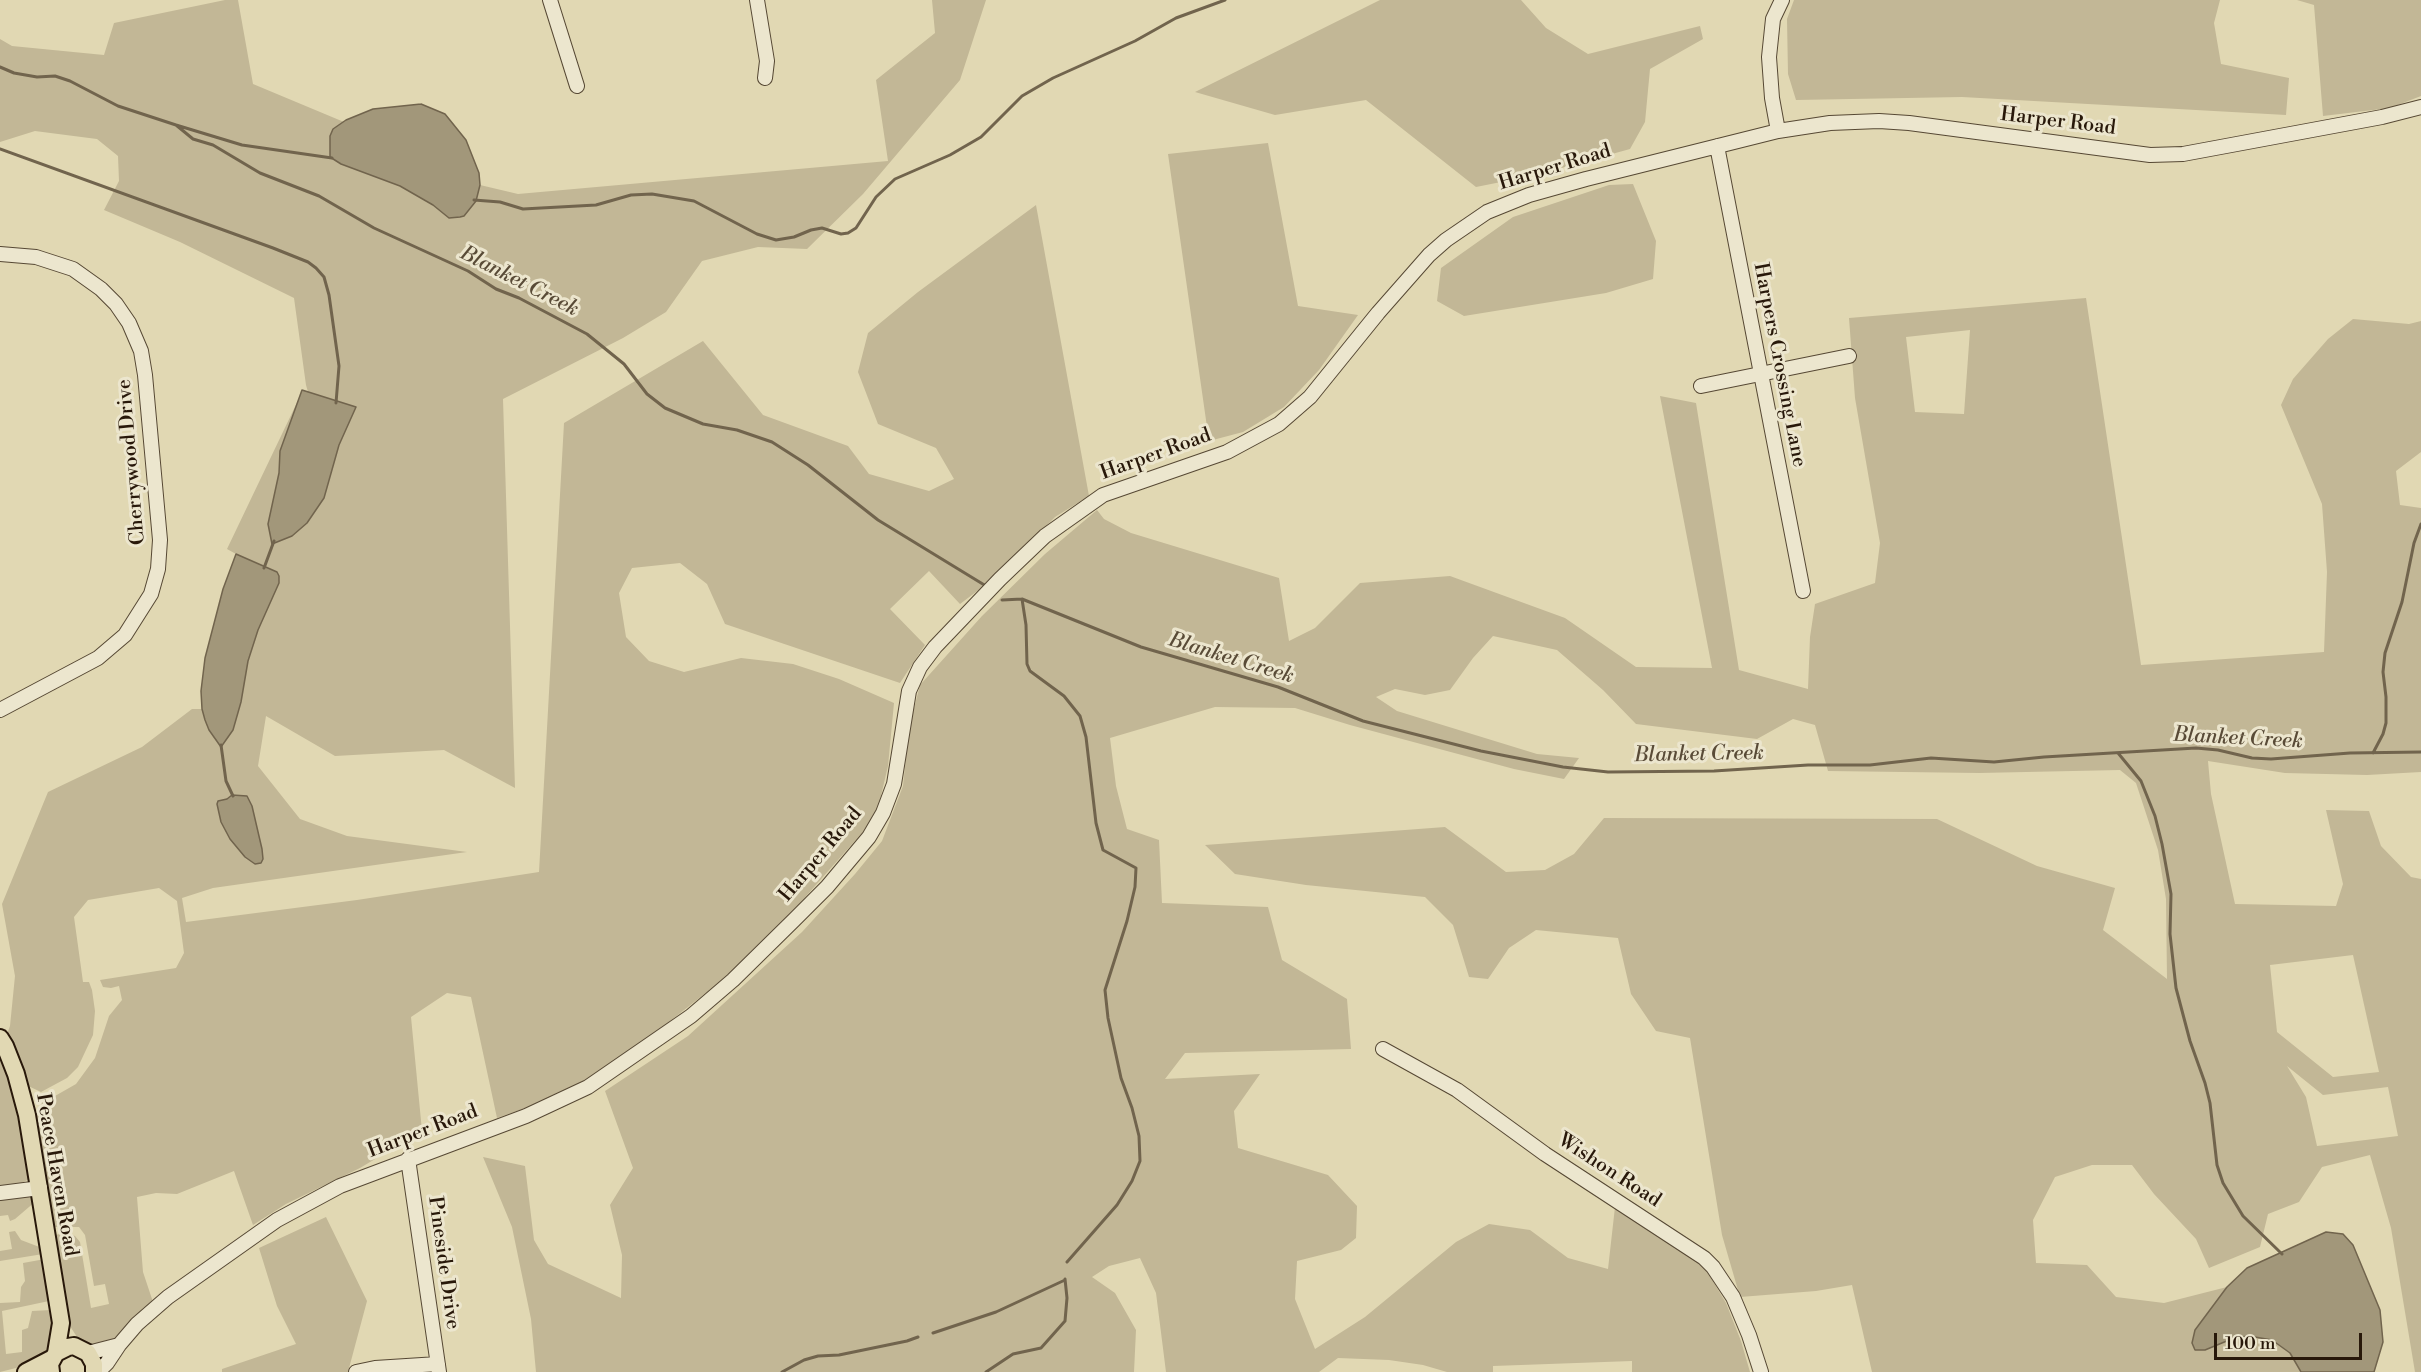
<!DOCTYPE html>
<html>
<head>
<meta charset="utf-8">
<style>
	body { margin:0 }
	#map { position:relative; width:2421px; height:1372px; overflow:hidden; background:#e1d8b3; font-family:"Libre Bodoni",serif }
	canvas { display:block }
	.scale { position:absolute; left:2214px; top:1333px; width:148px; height:27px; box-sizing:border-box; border:3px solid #28180a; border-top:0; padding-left:8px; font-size:18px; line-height:21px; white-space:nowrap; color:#28180a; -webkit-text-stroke:4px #ece6ce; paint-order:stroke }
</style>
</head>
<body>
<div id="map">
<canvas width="2421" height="1372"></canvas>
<div class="scale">100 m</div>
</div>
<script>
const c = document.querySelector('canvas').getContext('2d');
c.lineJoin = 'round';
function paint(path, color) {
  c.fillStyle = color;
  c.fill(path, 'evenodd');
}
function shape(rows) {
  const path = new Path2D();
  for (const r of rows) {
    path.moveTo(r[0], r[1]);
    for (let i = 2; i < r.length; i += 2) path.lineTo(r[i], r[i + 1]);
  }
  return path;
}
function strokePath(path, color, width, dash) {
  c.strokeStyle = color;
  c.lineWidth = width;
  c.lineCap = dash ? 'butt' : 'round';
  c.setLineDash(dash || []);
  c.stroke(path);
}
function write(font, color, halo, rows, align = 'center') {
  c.font = font + ' "Libre Bodoni",serif';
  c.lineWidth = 6;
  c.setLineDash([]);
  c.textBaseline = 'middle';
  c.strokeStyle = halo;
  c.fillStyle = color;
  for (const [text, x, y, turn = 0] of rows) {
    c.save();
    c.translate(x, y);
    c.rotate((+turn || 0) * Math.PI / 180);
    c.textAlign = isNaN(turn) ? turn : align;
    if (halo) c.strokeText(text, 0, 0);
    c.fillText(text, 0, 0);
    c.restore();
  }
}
const green = shape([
	[225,0,238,0,253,84,344,122,333,129,330,157,341,164,400,186,433,205,449,217,464,216,476,201,480,185,518,194,888,161,876,80,935,33,932,0,986,0,960,80,863,194,807,249,758,247,702,261,666,312,623,338,503,399,515,788,444,750,335,756,266,716,258,766,300,819,347,836,467,852,213,888,182,898,186,922,357,900,539,872,564,423,703,341,763,415,848,446,869,474,929,491,954,479,936,448,878,424,858,372,868,333,918,292,1036,205,1089,496,1055,517,997,576,960,604,929,571,890,609,925,645,900,683,725,624,707,584,680,563,632,568,619,593,626,637,649,661,684,672,741,658,793,664,839,679,894,703,888,766,876,817,800,903,726,977,632,1051,594,1076,528,1107,497,1118,471,997,447,993,411,1017,422,1131,360,1168,286,1204,253,1225,234,1171,177,1194,156,1193,137,1197,143,1272,153,1302,133,1319,114,1340,92,1347,77,1337,68,1323,54,1235,68,1233,75,1236,80,1242,91,1308,109,1304,105,1284,94,1286,85,1235,79,1227,51,1227,35,1116,43,1100,55,1096,76,1084,95,1058,109,1016,122,1000,119,986,111,988,103,987,100,980,176,968,184,953,177,901,159,888,88,900,74,917,83,982,89,982,92,990,95,1011,93,1035,78,1067,67,1078,41,1092,26,1085,6,1037,10,1026,15,976,2,904,48,792,142,747,192,709,202,709,209,730,221,747,233,730,241,702,248,661,258,630,236,554,227,549,303,390,280,451,279,473,268,524,292,536,307,523,324,498,339,445,356,407,308,392,306,385,294,298,180,242,104,210,119,181,118,156,97,139,35,131,0,142,0,39,12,46,104,55,114,23],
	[1380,0,1521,0,1546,28,1588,54,1700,26,1703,39,1650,69,1645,122,1630,149,1536,175,1476,187,1366,100,1275,115,1195,92],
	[1794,0,2220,0,2214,23,2221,64,2289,78,2286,115,1962,97,1796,100,1788,74,1787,19],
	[2297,0,2421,0,2421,96,2390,108,2323,116,2314,5],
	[1268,143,1298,306,1358,315,1319,370,1284,407,1243,432,1209,441,1168,154],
	[1633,184,1656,241,1653,279,1606,293,1464,316,1437,301,1441,268,1513,217,1609,185],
	[2086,298,2141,665,2324,652,2327,572,2322,504,2281,405,2293,379,2328,339,2353,319,2409,324,2421,321,2421,452,2396,471,2400,505,2421,508,2421,772,2367,775,2285,773,2208,761,2211,794,2235,904,2336,906,2343,884,2326,810,2369,811,2381,846,2411,877,2421,879,2421,1372,2415,1372,2391,1228,2370,1155,2322,1167,2299,1202,2268,1214,2260,1247,2209,1268,2196,1239,2154,1194,2132,1165,2092,1165,2055,1177,2033,1220,2036,1263,2087,1265,2116,1297,2164,1303,2227,1287,2195,1330,2205,1350,2234,1338,2249,1336,2272,1339,2290,1353,2301,1372,1872,1372,1852,1285,1816,1291,1740,1297,1722,1235,1690,1038,1656,1031,1631,994,1618,938,1536,930,1509,948,1488,979,1469,977,1453,925,1425,897,1306,885,1235,874,1205,845,1445,827,1506,872,1545,870,1574,854,1604,818,1937,819,2037,866,2115,888,2103,930,2167,979,2166,899,2158,850,2136,783,2120,770,1979,773,1828,771,1815,725,1793,719,1757,739,1636,724,1603,690,1557,650,1493,636,1473,658,1450,690,1425,695,1395,689,1376,697,1397,711,1537,754,1579,758,1564,779,1514,769,1350,725,1295,708,1215,707,1110,738,1116,786,1127,829,1159,840,1162,903,1268,907,1282,960,1347,999,1351,1049,1185,1053,1165,1079,1260,1074,1234,1111,1238,1148,1328,1175,1357,1206,1356,1238,1341,1250,1297,1261,1295,1299,1315,1349,1365,1317,1456,1242,1489,1224,1530,1230,1568,1258,1608,1269,1615,1207,1658,1237,1692,1257,1708,1273,1726,1303,1741,1341,1750,1372,1632,1372,1632,1361,1493,1366,1493,1372,1447,1372,1423,1365,1389,1360,1338,1358,1319,1372,1166,1372,1156,1293,1140,1258,1109,1266,1092,1277,1115,1293,1136,1330,1134,1372,536,1372,531,1319,512,1227,483,1157,525,1166,534,1240,548,1264,621,1298,622,1255,610,1205,633,1168,605,1091,688,1036,802,932,855,874,882,841,903,786,909,728,920,685,982,616,1045,554,1097,510,1104,519,1131,533,1279,578,1289,641,1315,628,1360,583,1450,576,1565,618,1636,667,1712,668,1660,396,1696,403,1739,670,1808,689,1810,637,1815,604,1875,583,1880,543,1855,398,1849,318],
	[1970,330,1964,414,1915,412,1906,337],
	[2353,955,2379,1072,2333,1077,2277,1032,2270,965],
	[2287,1066,2323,1095,2388,1087,2398,1136,2317,1146,2306,1097],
	[0,1047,15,1087,31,1178,18,1185,0,1188],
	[21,1195,33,1198,36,1201,15,1219,10,1221,8,1215,0,1216,0,1198],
	[326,1217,367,1301,348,1372,222,1372,222,1369,296,1344,277,1306,259,1248],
	[15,1231,21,1240,42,1248,43,1254,0,1261,0,1251,12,1249,9,1232],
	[45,1259,49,1301,2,1311,6,1354,22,1352,22,1330,28,1328,32,1311,51,1310,56,1332,51,1351,36,1363,0,1372,0,1303,20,1302,21,1287,25,1281,23,1263]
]);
const water = shape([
	[421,104,445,114,466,140,479,173,480,185,476,201,464,216,460,217,449,218,433,205,400,186,341,164,330,157,330,136,333,129,346,120,373,109,421,104],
	[302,390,356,407,339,445,324,498,307,523,292,536,272,544,268,524,279,473,280,451,302,390],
	[236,554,277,572,279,576,279,583,258,630,248,661,241,702,233,730,221,747,209,730,205,720,202,709,201,691,205,658,223,589,236,554],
	[232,795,247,796,252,806,262,849,263,859,261,863,255,864,245,857,230,839,221,822,217,804,218,801,227,799,232,795],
	[2326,1232,2343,1234,2353,1245,2380,1310,2383,1342,2374,1372,2301,1372,2290,1353,2272,1340,2249,1336,2234,1338,2205,1350,2195,1350,2192,1343,2195,1330,2227,1287,2247,1268,2326,1232]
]);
const stream = shape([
	[0,67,14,73,37,77,55,76,70,81,118,106,176,125,193,139,213,145,260,173,319,196,374,228,468,271,496,289,519,298,587,334,624,364,647,394,665,408,703,424,737,430,772,442,808,465,878,520,986,586],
	[176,125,242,145,332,158],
	[0,149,273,248,308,262,316,268,324,277,329,295,339,366,336,403],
	[474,200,500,202,523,209,596,205,631,195,652,194,694,201,757,234,776,240,794,237,811,230,822,228,841,234,848,233,856,228,876,197,895,179,950,155,981,137,1022,96,1053,78,1135,41,1176,18,1225,0],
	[264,568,274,541],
	[1022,599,1026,625,1027,664,1030,671,1064,696,1080,716,1086,737,1096,823,1103,850,1136,868,1135,887,1127,921,1105,990,1108,1018,1121,1078,1132,1108,1139,1136,1140,1161,1132,1181,1117,1205,1067,1262],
	[1002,600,1022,599,1141,647,1278,687,1363,721,1481,751,1563,767,1608,772,1714,771,1808,765,1870,765,1931,758,1994,762,2044,757,2196,748,2218,750,2252,758,2271,759,2350,753,2421,752],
	[221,745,226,781,233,796],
	[2118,753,2141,781,2155,816,2162,844,2171,894,2170,934,2176,988,2190,1041,2205,1083,2210,1103,2217,1165,2223,1183,2243,1216,2282,1254],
	[2373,753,2383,734,2386,723,2386,697,2383,672,2385,653,2402,602,2414,543,2421,524],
	[933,1333,996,1312,1065,1280],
	[782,1372,804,1360,818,1356,839,1355,907,1341,918,1337],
	[986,1372,1013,1354,1041,1348,1065,1321,1067,1298,1065,1279]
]);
const minor = shape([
	[550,0,577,86],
	[757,0,767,61,765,78],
	[1778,131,1772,98,1769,57,1773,19,1782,0],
	[1717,146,1803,591],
	[0,254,36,257,73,269,101,289,116,304,129,323,141,351,145,375,160,540,158,569,151,594,125,635,98,658,0,710],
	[1701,386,1849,356],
	[1383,1049,1457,1090,1545,1154,1704,1258,1713,1267,1733,1297,1749,1335,1761,1372],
	[408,1159,439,1372],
	[0,1193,40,1188],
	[88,1353,119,1345],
	[98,1372,107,1363,119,1345,137,1324,168,1297,277,1220,340,1186,526,1116,588,1087,691,1016,733,980,794,920,827,887,869,837,883,813,894,784,909,691,920,667,935,647,1000,579,1045,536,1103,495,1227,452,1279,424,1310,397,1378,313,1429,255,1446,240,1487,212,1529,195,1586,179,1778,131,1830,123,1879,121,1909,123,2150,155,2183,154,2382,117,2421,107],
	[356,1372,375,1368,438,1364]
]);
const major = shape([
	[0,1038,5,1046,16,1074,27,1115,61,1323,56,1353],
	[26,1372,53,1358],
	[51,1372,50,1364,56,1353,68,1347,74,1346,88,1353,94,1364,94,1372]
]);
const streetNames = [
	["Harper Road",2058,122,7],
	["Harper Road",1555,168,-17],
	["Harpers Crossing Lane",1779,365,79],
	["Harper Road",1156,455,-20],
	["Cherrywood Drive",132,462,-95],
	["Harper Road",821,855,-50],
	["Harper Road",423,1132,-21],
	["Wishon Road",1609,1171,33],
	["Peace Haven Road",56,1175,80],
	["Pineside Drive",443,1263,82]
];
const waterNames = [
	["Blanket Creek",519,282,27],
	["Blanket Creek",1231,659,17],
	["Blanket Creek",2238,739,3],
	["Blanket Creek",1699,755,-1]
];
paint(green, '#c2b796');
paint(water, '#a2977a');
strokePath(water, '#71644d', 1.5);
strokePath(stream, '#71644d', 3);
strokePath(minor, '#564834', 16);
strokePath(major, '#28180a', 20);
strokePath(minor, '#ece6ce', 14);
strokePath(major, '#e1d8b3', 16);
write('20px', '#28180a', '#ece6ce', streetNames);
write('italic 21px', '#594b37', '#ece6ce', waterNames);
</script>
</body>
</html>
